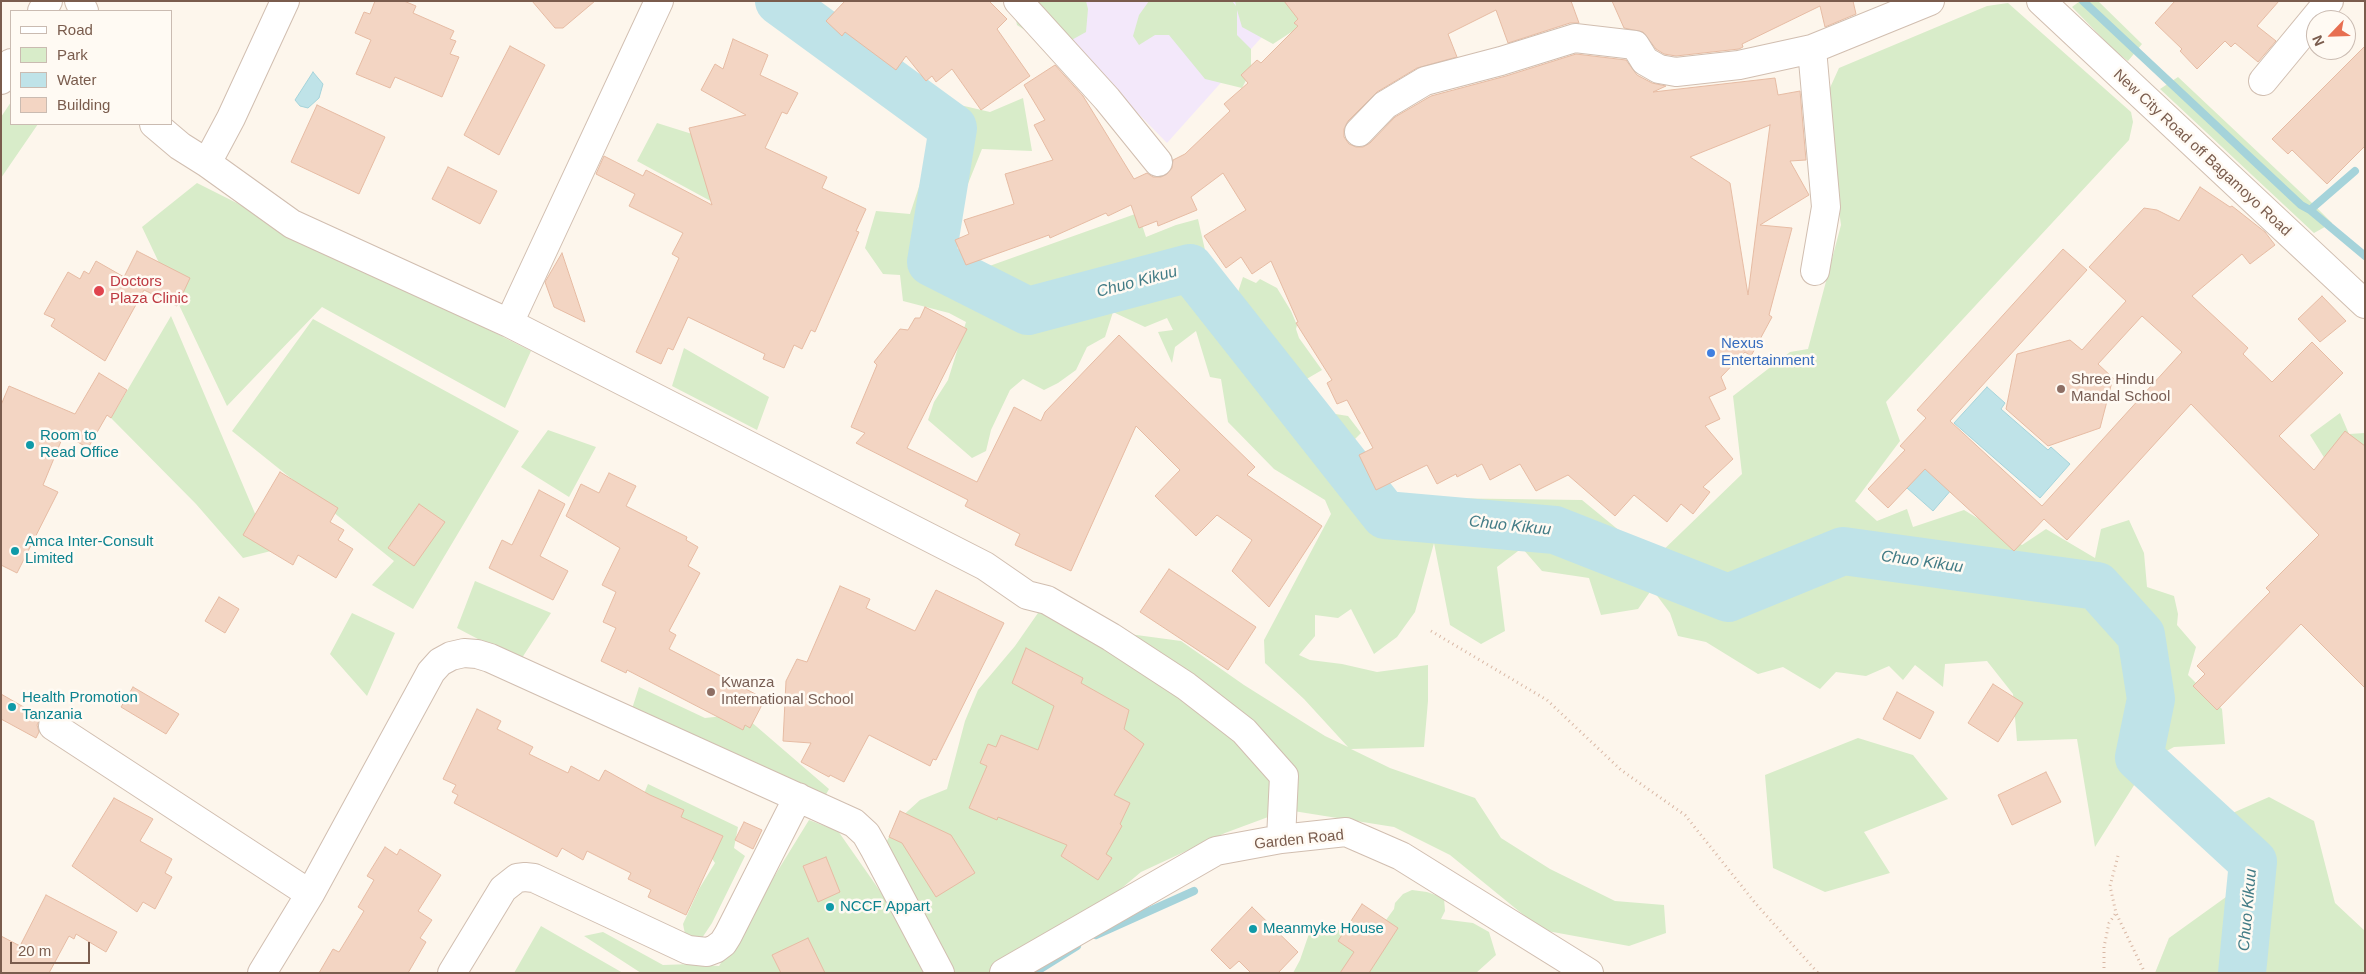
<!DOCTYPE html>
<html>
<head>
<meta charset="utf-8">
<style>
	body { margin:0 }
	#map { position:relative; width:2366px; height:974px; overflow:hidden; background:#fdf6ec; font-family:Helvetica,sans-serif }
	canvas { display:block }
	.frame { position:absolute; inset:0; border:2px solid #7a5c4d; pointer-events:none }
	.legend { position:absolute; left:10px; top:10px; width:162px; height:115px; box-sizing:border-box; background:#fffaf3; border:1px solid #cabbb1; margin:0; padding:6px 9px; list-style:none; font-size:15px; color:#7a5c4d }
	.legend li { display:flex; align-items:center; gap:10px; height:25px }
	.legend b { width:25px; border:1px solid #cabbb1 }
	.north { position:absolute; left:2306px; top:10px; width:50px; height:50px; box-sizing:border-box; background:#fffaf3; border:1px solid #cabbb1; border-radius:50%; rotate:246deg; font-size:14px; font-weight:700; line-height:20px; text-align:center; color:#7a5c4d }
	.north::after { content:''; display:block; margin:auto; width:18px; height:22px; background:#e76f51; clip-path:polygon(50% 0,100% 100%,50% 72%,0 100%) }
	.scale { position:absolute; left:10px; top:942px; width:80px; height:22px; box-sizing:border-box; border:2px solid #7a5c4d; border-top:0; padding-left:6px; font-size:15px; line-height:18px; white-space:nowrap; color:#7a5c4d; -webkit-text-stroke:4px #fffaf3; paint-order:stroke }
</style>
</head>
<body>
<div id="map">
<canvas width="2366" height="974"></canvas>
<div class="frame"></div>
<ul class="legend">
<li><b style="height:6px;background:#fff"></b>Road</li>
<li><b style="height:14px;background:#d8ecc9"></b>Park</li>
<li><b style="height:14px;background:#bfe3e8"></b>Water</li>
<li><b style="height:14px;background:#f3d5c3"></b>Building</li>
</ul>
<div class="north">N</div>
<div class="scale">20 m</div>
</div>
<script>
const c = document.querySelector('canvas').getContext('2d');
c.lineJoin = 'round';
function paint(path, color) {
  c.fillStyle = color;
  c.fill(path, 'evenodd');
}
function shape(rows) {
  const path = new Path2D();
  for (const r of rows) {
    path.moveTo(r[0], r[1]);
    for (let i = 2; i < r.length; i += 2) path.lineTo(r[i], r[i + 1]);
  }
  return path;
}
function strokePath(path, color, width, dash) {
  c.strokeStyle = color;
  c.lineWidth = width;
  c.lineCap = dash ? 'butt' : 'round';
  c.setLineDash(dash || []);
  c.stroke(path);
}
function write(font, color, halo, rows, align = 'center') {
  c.font = font + ' Helvetica,sans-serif';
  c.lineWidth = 5;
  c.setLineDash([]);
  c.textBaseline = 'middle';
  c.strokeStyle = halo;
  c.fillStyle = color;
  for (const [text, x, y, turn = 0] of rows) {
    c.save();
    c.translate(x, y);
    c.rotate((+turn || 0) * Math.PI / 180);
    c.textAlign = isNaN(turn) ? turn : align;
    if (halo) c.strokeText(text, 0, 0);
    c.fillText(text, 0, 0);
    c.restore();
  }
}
const education = shape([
	[1028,1,1294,1,1167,143]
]);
const green = shape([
	[1012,1,1086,1,1088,9,1086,32,1068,42,1039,39,1017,25],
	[1149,1,1232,1,1236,6,1235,1,1348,1,1296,29,1273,44,1242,27,1237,10,1237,35,1251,49,1251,71,1242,88,1205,79,1169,35,1155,35,1139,45,1133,36,1139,15],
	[2080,1,2098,1,2142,44,2128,61,2115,51,2072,7],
	[2008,3,2131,112,2133,122,2129,140,1886,402,1900,441,1855,501,1877,521,1907,509,1913,527,1964,510,2022,545,2046,529,2095,558,2101,529,2129,520,2144,553,2147,587,2174,596,2178,614,2177,625,2196,647,2188,675,2222,709,2225,744,2174,747,2150,760,2095,847,2077,739,2017,741,2013,694,1987,661,1945,664,1943,687,1915,665,1903,680,1889,666,1866,676,1836,672,1820,689,1783,667,1758,674,1706,642,1678,636,1670,613,1652,589,1638,609,1601,615,1589,578,1542,571,1522,548,1497,567,1505,631,1481,644,1450,625,1434,543,1415,612,1397,637,1374,654,1351,609,1338,618,1315,615,1315,636,1299,655,1310,660,1342,664,1377,672,1428,665,1428,701,1424,747,1351,749,1390,768,1475,798,1501,838,1550,869,1615,901,1664,905,1666,933,1629,946,1542,930,1450,855,1394,827,1287,810,1225,833,1141,872,1104,903,1006,973,941,973,919,957,923,973,641,973,584,936,603,932,663,965,692,964,719,966,809,820,838,831,880,891,901,925,879,856,898,820,920,800,947,789,965,721,978,690,1015,646,1047,600,1129,634,1181,641,1244,685,1325,736,1348,747,1304,699,1265,663,1264,640,1331,514,1325,500,1274,469,1228,422,1221,379,1210,377,1196,331,1175,347,1172,363,1158,332,1173,330,1167,318,1145,327,1113,312,1105,337,1087,347,1076,370,1058,383,1044,390,1023,379,1010,390,991,430,986,451,972,458,928,420,934,402,948,380,966,322,949,313,903,301,900,275,883,274,865,248,876,211,910,214,947,102,990,112,1023,98,1032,151,982,149,947,236,959,259,981,269,1138,213,1146,237,1176,225,1198,219,1212,281,1238,292,1243,277,1256,283,1260,279,1277,288,1291,311,1297,325,1296,329,1299,338,1322,370,1298,384,1323,412,1348,416,1361,433,1347,447,1364,479,1389,503,1433,498,1582,500,1654,559,1742,474,1733,396,1790,352,1808,349,1841,225,1824,101,1839,68,1987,6],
	[2178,77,2312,203,2332,223,2314,233,2160,89],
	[11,102,11,124,38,124,1,178,1,117],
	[657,123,756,154,740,217,637,161],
	[197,183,531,351,505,408,322,307,227,406,142,227],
	[171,316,271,551,243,558,196,504,111,418],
	[313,319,519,431,413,609,372,585,394,561,232,431],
	[684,348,769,397,757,430,672,386],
	[2340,413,2349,434,2365,433,2365,507,2335,475,2310,435],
	[548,430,596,447,569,497,521,467],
	[475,581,551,613,520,661,457,628],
	[352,613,395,633,367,696,330,654],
	[639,687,705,718,742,714,829,789,823,800,630,715],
	[1858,738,1913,755,1948,799,1864,832,1890,873,1825,892,1773,868,1765,775],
	[648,784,738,827,734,848,745,856,712,923,702,938,686,939,683,924,699,889,715,863,705,848,643,796],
	[2269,797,2314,821,2335,903,2365,931,2365,973,2155,973,2169,938,2226,897,2268,872,2228,815],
	[1412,890,1427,892,1444,898,1445,911,1441,919,1473,923,1489,932,1496,955,1476,973,1293,973,1300,960,1311,928,1335,924,1342,936,1353,930,1386,920,1394,909,1395,903,1403,894],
	[541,926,623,973,514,973]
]);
const water = shape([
	[313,72,323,84,319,98,308,108,300,106,295,100,313,72],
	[1987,387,2005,403,2001,409,2048,450,2051,447,2070,464,2040,498,1954,423,1987,387],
	[1915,443,1958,482,1933,511,1889,472,1915,443]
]);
const stream = shape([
	[2083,1,2301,205,2310,210,2355,171],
	[2310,210,2365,256],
	[1096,935,1194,891],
	[1034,973,1077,946]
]);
const river = shape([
	[779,1,953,128,931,262,1028,311,1190,268,1385,515,1555,530,1728,598,1843,551,2097,586,2141,635,2151,699,2139,757,2253,862,2242,973]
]);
const building = shape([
	[375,1,404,1,416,6,413,13,454,31,450,39,456,41,450,54,459,57,442,97,395,77,390,88,356,74,371,40,355,33,364,12,370,14,375,1],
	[532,1,595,1,563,28,555,28,532,1],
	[845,1,989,1,1007,19,997,29,1030,76,981,110,952,69,936,82,932,76,926,81,906,56,896,70,845,32,842,36,826,21,845,1],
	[1284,1,1571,1,1579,23,1570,23,1508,43,1496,10,1448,34,1457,57,1417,68,1377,92,1348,121,1344,129,1344,137,1349,144,1356,147,1363,147,1370,143,1395,117,1431,96,1506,76,1576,54,1626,60,1637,75,1652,83,1666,86,1653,92,1775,78,1778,95,1800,91,1806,160,1790,161,1809,195,1760,225,1792,228,1769,315,1772,317,1751,356,1745,352,1721,377,1726,389,1709,397,1720,419,1705,426,1733,459,1703,487,1710,492,1693,514,1681,504,1667,522,1634,495,1615,516,1568,475,1536,491,1520,464,1490,480,1482,464,1457,477,1456,474,1437,484,1427,465,1376,490,1359,455,1373,448,1347,400,1337,404,1327,383,1332,380,1296,323,1298,322,1271,261,1252,274,1241,257,1226,268,1204,236,1246,210,1223,173,1191,197,1197,210,1158,226,1157,221,1139,228,1131,205,1108,216,1106,213,1050,238,1049,235,966,265,955,240,969,234,964,220,1014,204,1005,174,1053,160,1034,125,1045,120,1024,85,1055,65,1083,96,1134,179,1147,173,1153,177,1161,177,1167,174,1172,168,1173,160,1185,154,1230,111,1224,104,1248,83,1241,75,1257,60,1261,63,1298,26,1294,23,1298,19,1284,1],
	[1770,125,1761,193,1748,295,1730,183,1690,157,1770,125],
	[1612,1,1853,1,1856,14,1825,27,1820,6,1742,44,1743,47,1739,49,1676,56,1664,54,1656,49,1643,32,1624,28,1612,1],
	[2175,1,2279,1,2257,26,2276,41,2258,62,2235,43,2231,47,2225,41,2197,69,2180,51,2182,49,2155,23,2175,1],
	[733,39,768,55,760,75,798,93,787,114,782,112,765,148,827,177,822,188,866,209,856,231,859,232,815,332,811,330,802,349,794,345,784,368,763,359,765,354,688,317,673,350,668,348,661,364,636,352,679,258,672,254,683,233,629,206,635,194,596,174,604,156,643,176,646,170,712,205,689,128,746,115,701,90,715,64,723,69,733,39],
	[510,46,545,65,499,155,464,135,510,46],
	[2365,46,2365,146,2327,184,2292,150,2288,154,2272,139,2365,46],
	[317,105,385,137,359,194,291,162,317,105],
	[448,167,497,191,480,224,432,199,448,167],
	[2200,187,2230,207,2232,206,2265,232,2275,245,2250,264,2242,254,2192,296,2248,348,2243,354,2272,382,2312,342,2343,373,2279,436,2314,470,2345,431,2365,446,2365,688,2301,624,2217,710,2193,686,2205,674,2197,666,2270,592,2266,588,2319,535,2191,404,2067,540,2044,519,2014,551,1925,469,1888,508,1868,489,1905,450,1900,446,1926,418,1917,410,2063,249,2087,270,1950,421,2042,506,2182,352,2142,316,2098,364,2113,378,2100,428,2048,446,2006,409,2017,354,2070,340,2082,350,2126,301,2089,267,2144,208,2157,210,2179,221,2200,187],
	[137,251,190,278,177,306,144,290,105,361,51,326,55,319,44,314,68,272,80,279,84,271,89,274,96,261,124,277,137,251],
	[562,253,585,322,554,307,545,282,562,253],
	[2322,296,2346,321,2320,342,2298,319,2322,296],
	[925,307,967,329,907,448,977,482,1014,407,1041,421,1045,412,1119,335,1255,467,1247,475,1322,526,1269,607,1232,571,1252,540,1217,515,1196,536,1155,496,1180,470,1136,426,1071,571,1015,545,1020,534,965,506,968,500,856,443,865,433,851,427,877,365,874,362,900,329,908,330,915,318,920,318,925,307],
	[99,373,127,390,111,418,107,415,88,448,64,434,43,485,58,492,17,573,1,565,1,405,9,386,75,414,99,373],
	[280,472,338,508,330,522,344,530,338,540,353,549,336,578,298,555,293,565,243,535,280,472],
	[609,473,636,486,626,506,687,537,686,540,698,547,688,566,700,573,669,631,676,635,669,649,765,699,750,728,745,725,743,730,627,670,626,673,601,661,616,628,603,622,616,592,602,585,620,548,566,516,581,484,599,493,609,473],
	[539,490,565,504,540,556,568,571,553,600,489,568,502,540,512,545,539,490],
	[419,504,445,522,414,566,388,548,419,504],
	[1169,569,1256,627,1228,670,1140,612,1169,569],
	[840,586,870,599,866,608,915,631,936,590,1004,623,936,760,933,759,930,766,869,735,844,782,830,775,829,777,801,762,811,743,783,741,786,681,797,659,807,662,840,586],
	[219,597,239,609,225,633,205,621,219,597],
	[1026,648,1083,678,1081,683,1129,710,1124,729,1144,744,1114,795,1130,803,1120,824,1122,826,1106,854,1112,858,1098,880,1061,856,1067,845,998,817,997,820,969,808,987,766,980,763,988,744,996,747,1001,735,1038,750,1054,706,1012,683,1026,648],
	[1993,684,2023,703,1998,742,1968,723,1993,684],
	[133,687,179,714,166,734,121,707,133,687],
	[1897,692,1934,712,1920,739,1883,719,1897,692],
	[1,694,41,717,37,725,39,732,36,738,1,719,1,694],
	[477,709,501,721,497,729,533,747,529,754,568,773,571,766,599,781,605,770,650,795,684,810,681,817,723,836,686,915,648,897,651,890,628,879,631,873,587,851,583,860,562,848,557,857,454,803,458,795,452,792,456,785,443,779,477,709],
	[2046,772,2061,802,2012,825,1998,795,2046,772],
	[114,798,153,819,140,841,172,859,165,873,172,877,155,909,143,902,137,912,72,866,114,798],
	[900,811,951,835,975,873,936,897,902,843,889,837,900,811],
	[744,822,762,830,753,849,735,840,744,822],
	[385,847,397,855,400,849,441,875,418,911,432,920,420,938,426,942,408,973,319,973,333,949,339,952,364,911,358,907,374,880,367,876,385,847],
	[826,857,840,892,818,902,803,866,826,857],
	[46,895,117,932,106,952,76,934,74,939,69,936,49,973,1,973,1,936,20,946,46,895],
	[1362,904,1398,928,1369,973,1340,973,1354,952,1338,941,1362,904],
	[1252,907,1298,952,1278,973,1251,973,1239,961,1230,969,1211,950,1252,907],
	[808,938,825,973,781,973,772,955,808,938]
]);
const path = shape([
	[1431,631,1547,700,1621,770,1685,815,1756,904,1818,973],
	[2118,856,2110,886,2116,913,2145,973],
	[2104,973,2104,947,2109,923,2116,913]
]);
const minor = shape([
	[79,1,84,11],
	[1018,1,1107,99,1158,162],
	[2041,1,2365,304],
	[42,11,48,1],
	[1812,49,1826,207,1815,271],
	[1,80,11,63],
	[2263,81,2329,1],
	[154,124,180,146,207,163,292,224,509,323,985,566,1027,595,1047,600,1111,637,1186,686,1244,731,1284,776,1281,839],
	[1359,132,1385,105,1425,81,1501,61,1575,38,1635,45,1645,61,1659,69,1676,72,1739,65,1812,49,1930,1],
	[207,163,231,118,285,1],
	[509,323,659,1],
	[53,726,310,894],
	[262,973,310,894,431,672,440,662,451,656,464,653,477,654,490,658,854,823,866,834,874,848,940,973],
	[452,973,503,889,517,878,525,877,534,878,688,950,707,952,715,949,723,943,728,935,798,797],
	[1004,973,1216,851,1281,839,1346,832,1401,856,1589,973]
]);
const markers = [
	[99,291,6,"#e0444e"],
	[1711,353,5,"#3f7fe0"],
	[2061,389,5,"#8d6e63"],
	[30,445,5,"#0f9aa8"],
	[15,551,5,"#0f9aa8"],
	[711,692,5,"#8d6e63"],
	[12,707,5,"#0f9aa8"],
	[830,907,5,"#0f9aa8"],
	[1253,929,5,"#0f9aa8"]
];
const streetNames = [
	["New City Road off Bagamoyo Road",2202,153,43],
	["Garden Road",1299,840,-6]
];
const healthNames = [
	["Doctors",110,282],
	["Plaza Clinic",110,299]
];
const shopNames = [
	["Nexus",1721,344],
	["Entertainment",1721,361]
];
const educationNames = [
	["Shree Hindu",2071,380],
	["Mandal School",2071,397],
	["Kwanza",721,683],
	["International School",721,700]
];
const cultureNames = [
	["Room to",40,436],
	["Read Office",40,453],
	["Amca Inter-Consult",25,542],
	["Limited",25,559],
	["Health Promotion",22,698],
	["Tanzania",22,715],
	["NCCF Appart",840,907],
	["Meanmyke House",1263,929]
];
const waterNames = [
	["Chuo Kikuu",1137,282,-15],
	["Chuo Kikuu",1510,526,6],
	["Chuo Kikuu",1922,562,8],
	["Chuo Kikuu",2248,910,-85]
];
paint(education, '#f3e8fa');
paint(green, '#d8ecc9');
paint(water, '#bfe3e8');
strokePath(water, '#a5d3da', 1);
strokePath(stream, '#a5d3da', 8);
strokePath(river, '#bfe3e8', 48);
paint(building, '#f3d5c3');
strokePath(building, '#e6bba3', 1);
strokePath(minor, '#d1beb0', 30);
strokePath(path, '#d9b8a5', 3, [1, 4]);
strokePath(minor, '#fff', 28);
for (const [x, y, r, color] of markers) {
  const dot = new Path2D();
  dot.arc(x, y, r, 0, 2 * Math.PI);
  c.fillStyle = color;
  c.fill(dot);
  strokePath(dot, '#fffaf3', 2);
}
write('15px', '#7a5c4d', '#fffaf3', streetNames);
write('15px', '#be3a42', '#fffaf3', healthNames, 'left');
write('15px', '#366cbe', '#fffaf3', shopNames, 'left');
write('15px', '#785e54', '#fffaf3', educationNames, 'left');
write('15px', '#0d838f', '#fffaf3', cultureNames, 'left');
write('italic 16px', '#437c86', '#fffaf3', waterNames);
</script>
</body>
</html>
